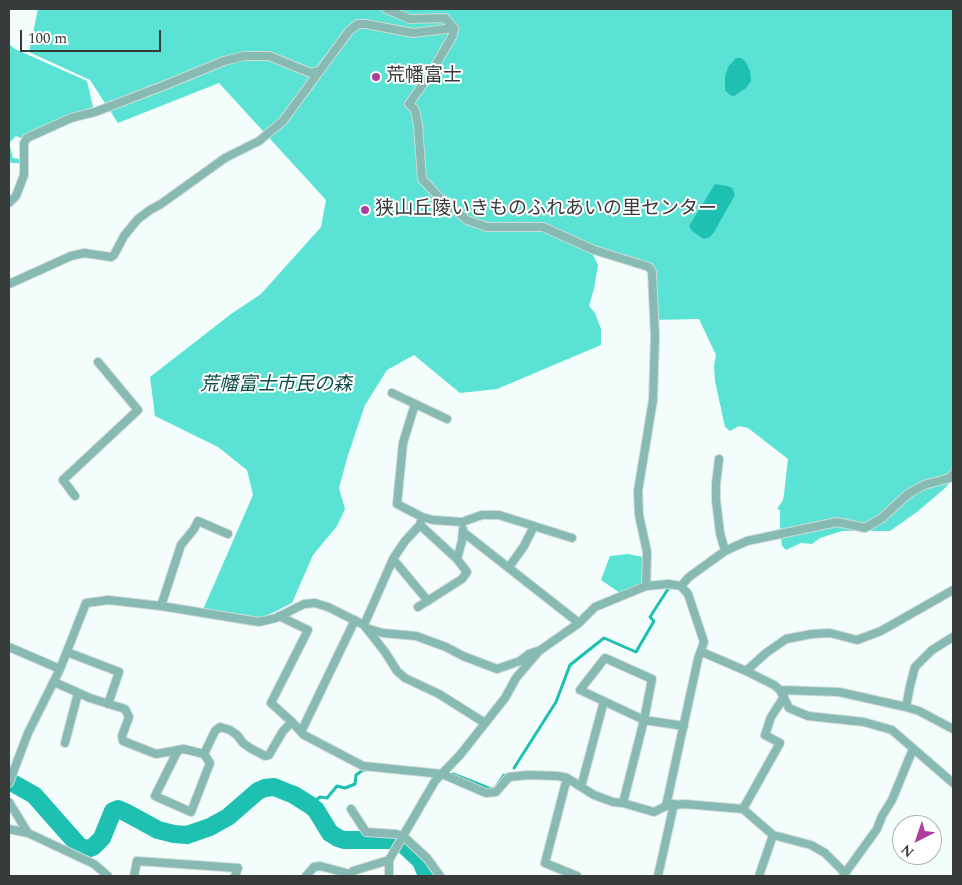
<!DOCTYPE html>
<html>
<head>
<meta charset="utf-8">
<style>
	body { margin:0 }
	#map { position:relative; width:962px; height:885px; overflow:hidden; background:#f3fdfc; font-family:Spectral,serif }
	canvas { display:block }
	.frame { position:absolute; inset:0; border:10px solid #373b3a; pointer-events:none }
	.north { position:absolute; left:892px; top:815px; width:50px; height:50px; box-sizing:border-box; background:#fff; border:1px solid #afb1b0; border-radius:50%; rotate:221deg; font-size:14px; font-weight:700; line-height:20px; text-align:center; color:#373b3a }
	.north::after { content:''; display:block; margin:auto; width:18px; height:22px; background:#ad3d9a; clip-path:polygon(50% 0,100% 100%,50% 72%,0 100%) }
	.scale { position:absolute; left:20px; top:30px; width:141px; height:22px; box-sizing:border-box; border:2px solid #373b3a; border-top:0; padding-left:6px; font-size:15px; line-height:18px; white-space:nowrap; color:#373b3a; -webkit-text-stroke:4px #fff; paint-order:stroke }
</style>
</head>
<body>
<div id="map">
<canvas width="962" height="885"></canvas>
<div class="frame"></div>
<div class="north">N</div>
<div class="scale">100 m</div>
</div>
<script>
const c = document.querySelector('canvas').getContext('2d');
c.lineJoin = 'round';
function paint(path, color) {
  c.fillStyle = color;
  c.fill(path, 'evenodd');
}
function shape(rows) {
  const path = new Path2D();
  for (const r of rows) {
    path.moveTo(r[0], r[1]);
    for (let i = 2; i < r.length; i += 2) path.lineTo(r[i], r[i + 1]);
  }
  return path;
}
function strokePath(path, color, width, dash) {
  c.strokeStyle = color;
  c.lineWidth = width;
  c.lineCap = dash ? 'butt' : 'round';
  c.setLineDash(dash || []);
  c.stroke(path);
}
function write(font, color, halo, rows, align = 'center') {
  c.font = font + ' Spectral,"Noto Sans JP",serif';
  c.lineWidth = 4;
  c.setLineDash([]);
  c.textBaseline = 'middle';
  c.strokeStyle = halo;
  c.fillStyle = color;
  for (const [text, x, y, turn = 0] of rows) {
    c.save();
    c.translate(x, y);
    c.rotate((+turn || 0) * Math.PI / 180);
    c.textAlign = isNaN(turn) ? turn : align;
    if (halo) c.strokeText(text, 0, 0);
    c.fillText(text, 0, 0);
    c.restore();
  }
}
const green = shape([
	[38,9,953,9,953,479,944,489,917,512,890,531,842,531,820,538,812,544,801,543,786,550,782,546,780,529,780,510,777,509,783,500,784,494,788,459,748,428,739,426,730,431,725,427,715,381,714,366,716,355,699,319,654,320,652,272,546,232,591,251,598,265,594,289,589,306,595,313,601,329,601,345,497,389,460,393,414,355,387,370,365,405,348,455,339,488,345,509,337,526,313,555,292,603,260,619,202,612,253,495,247,470,218,447,155,416,150,377,231,314,261,294,321,227,326,200,219,83,118,123,90,80,29,52],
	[9,44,15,49,87,81,93,107,70,114,21,138,16,136,9,143,13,158,20,159,20,163,11,163,9,158],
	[628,554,643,557,642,584,620,593,601,580,610,556]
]);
const water = shape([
	[736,58,741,58,746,62,750,71,751,81,746,88,734,96,730,95,725,90,725,77,728,67],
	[715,184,727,186,732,188,735,195,714,232,710,237,704,239,692,231,689,226]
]);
const stream = shape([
	[514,768,556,702,570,665,604,638,636,652,654,621,650,617,668,589],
	[453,774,491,789,495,788,504,775],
	[310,805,320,797,327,798,337,786,345,788,355,784,356,775,363,770,365,770]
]);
const river = shape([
	[9,781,34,795,80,847,87,849,93,847,102,838,113,811,118,809,125,812,158,830,174,834,187,835,210,827,228,817,258,791,265,788,274,787,294,795,310,805,316,810,330,833,338,838,344,840,392,840,403,844,421,861,427,876]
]);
const minor = shape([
	[386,9,410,19,445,18,454,28,453,35,431,73,409,104,415,110,418,125,422,179,438,196,467,220,487,227,543,227,594,250,649,267,652,272,655,336,653,400,638,491,639,515,647,552,646,586,668,584,681,586,688,594,704,642,698,659,666,806],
	[9,203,16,196,24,175,24,143,27,138,71,118,95,112,163,86,224,61,244,56,269,56,311,73,319,71],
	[9,284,71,256,84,253,111,257,114,255,124,236,138,219,150,210,161,204,225,158,259,141,283,121,349,31,358,24,366,24,413,33,454,28],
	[392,393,447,419],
	[415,404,403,443,397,504,422,517,433,520,462,522,482,515,499,515,572,538],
	[719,459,716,484,716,500,720,533,725,551],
	[75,496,63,480,138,410,98,362],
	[463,532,579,623],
	[393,559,428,601],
	[457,559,462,541,463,529],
	[509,567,524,546,534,526],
	[681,586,689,577,725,551,747,541,837,522,865,528,882,518,908,494,924,485,950,478,953,474],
	[161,606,181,545,194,529,198,521,228,534],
	[418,607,462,579,467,572,457,559,420,525],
	[279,616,308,630,271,703,292,722],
	[364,625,393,559,405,541,420,525,421,521],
	[366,628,383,633,416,636,446,647,463,656,497,669,520,661,529,654,538,651],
	[9,647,60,669],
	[67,652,119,672,108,704],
	[702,652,746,671,774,685,780,690,789,708,808,716,864,722,892,730,953,783],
	[746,671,766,653,786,639,812,634,830,633,857,640,881,631,953,590],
	[54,682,90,698,125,709,129,717,122,736,123,741,156,754,184,749,204,754,215,731,220,727,230,730,237,735,243,743,250,748,265,756,269,755,283,731,292,722,304,735,363,766,442,774,486,793,496,792,509,777,528,775,558,776,567,778,594,795,613,802,623,803,654,812,666,806,684,804,743,809,773,835,759,876],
	[780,690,839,692,906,707,919,711,953,729],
	[906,707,910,686,915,667,932,650,953,637],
	[301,732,355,620],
	[65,743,78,693],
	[178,750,155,796,191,812,210,763,204,754],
	[567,778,545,863,577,876],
	[9,783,28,733,60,669,86,603,94,602,108,600,161,606,259,622,276,618,304,604,315,603,328,607,364,625,385,652,397,671,405,678,439,694,485,723],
	[581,787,604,701],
	[9,802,28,833,94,864,108,876],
	[623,803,644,720,652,679,605,658,580,690,644,720,684,726],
	[351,809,366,832,396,834,403,836,427,858,440,876],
	[743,809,780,743,765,735,771,717,784,697],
	[9,829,28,833],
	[773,835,811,845,825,853,845,873],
	[134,876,137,861,238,868,235,876],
	[306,876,314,867,320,866,350,874,353,871,389,860],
	[389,876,389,860,435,781,460,755,505,698,516,678,539,651,579,623,595,607,646,586],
	[658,876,674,804],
	[843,876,877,829,882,816,892,800,913,749]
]);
const markers = [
	[376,77,5,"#ad3d9a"],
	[365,210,5,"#ad3d9a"]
];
const poiNames = [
	["荒幡富士",386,77],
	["狭山丘陵いきものふれあいの里センター",375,210]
];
const parkNames = [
	["荒幡富士市民の森",276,386]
];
paint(green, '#5ae3d4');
paint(water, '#1dc0b1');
strokePath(stream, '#1dc0b1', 3);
strokePath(river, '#1dc0b1', 18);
strokePath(minor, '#d1dad9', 10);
strokePath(minor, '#86bab2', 8);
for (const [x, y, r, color] of markers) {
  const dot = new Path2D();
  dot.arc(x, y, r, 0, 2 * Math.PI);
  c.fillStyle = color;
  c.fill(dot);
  strokePath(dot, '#fff', 2);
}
write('19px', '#373b3a', '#fff', poiNames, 'left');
write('italic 19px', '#0e4d47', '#fff', parkNames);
</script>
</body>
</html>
